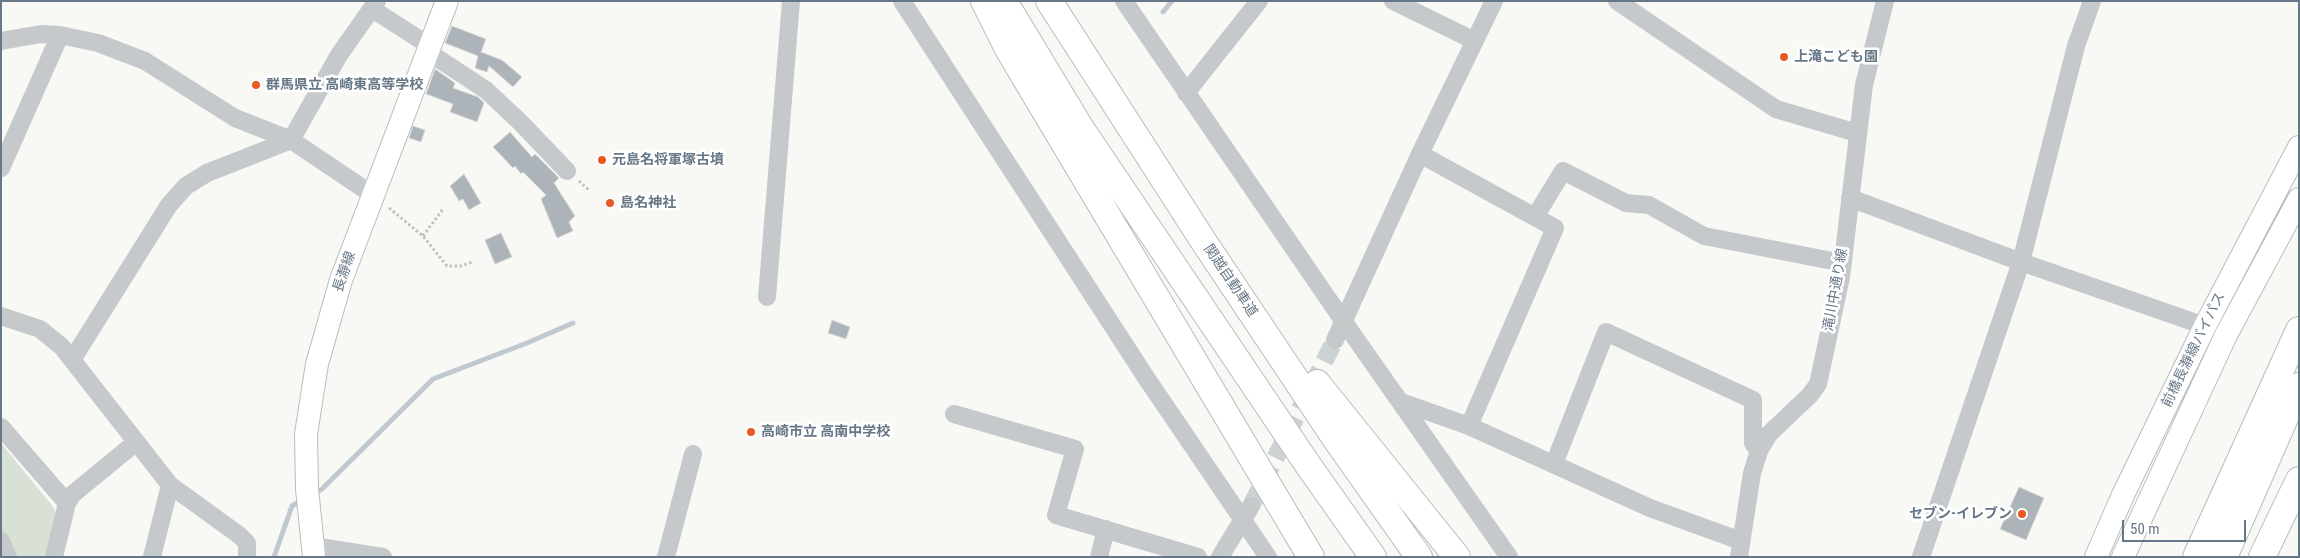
<!DOCTYPE html>
<html>
<head>
<meta charset="utf-8">
<style>
	body { margin:0 }
	#map { position:relative; width:2300px; height:558px; overflow:hidden; background:#f8f8f5; font-family:"Roboto Condensed",sans-serif }
	canvas { display:block }
	.frame { position:absolute; inset:0; border:2px solid #667787; pointer-events:none }
	.scale { position:absolute; left:2122px; top:520px; width:124px; height:22px; box-sizing:border-box; border:2px solid #667787; border-top:0; padding-left:6px; font-size:15px; line-height:18px; white-space:nowrap; color:#667787; -webkit-text-stroke:4px #fff; paint-order:stroke }
</style>
</head>
<body>
<div id="map">
<canvas width="2300" height="558"></canvas>
<div class="frame"></div>
<div class="scale">50 m</div>
</div>
<script>
const c = document.querySelector('canvas').getContext('2d');
c.lineJoin = 'round';
function paint(path, color) {
  c.fillStyle = color;
  c.fill(path, 'evenodd');
}
function shape(rows) {
  const path = new Path2D();
  for (const r of rows) {
    path.moveTo(r[0], r[1]);
    for (let i = 2; i < r.length; i += 2) path.lineTo(r[i], r[i + 1]);
  }
  return path;
}
function strokePath(path, color, width, dash) {
  c.strokeStyle = color;
  c.lineWidth = width;
  c.lineCap = dash ? 'butt' : 'round';
  c.setLineDash(dash || []);
  c.stroke(path);
}
function write(font, color, halo, rows, align = 'center') {
  c.font = font + ' "Roboto Condensed","Noto Sans JP",sans-serif';
  c.lineWidth = 5;
  c.setLineDash([]);
  c.textBaseline = 'middle';
  c.strokeStyle = halo;
  c.fillStyle = color;
  for (const [text, x, y, turn = 0] of rows) {
    c.save();
    c.translate(x, y);
    c.rotate((+turn || 0) * Math.PI / 180);
    c.textAlign = isNaN(turn) ? turn : align;
    if (halo) c.strokeText(text, 0, 0);
    c.fillText(text, 0, 0);
    c.restore();
  }
}
const green = shape([
	[1,443,54,508,58,521,48,557,11,557,1,535]
]);
const stream = shape([
	[1163,12,1172,1],
	[314,494,322,489,433,379,527,343,573,323],
	[274,557,292,506,302,500]
]);
const building = shape([
	[452,26,486,39,481,52,502,60,522,77,513,87,489,66,487,72,475,68,478,56,445,43,452,26],
	[435,69,455,83,453,88,478,97,484,103,477,122,450,112,453,104,426,94,435,69],
	[413,126,425,130,421,142,409,138,413,126],
	[510,132,532,157,535,154,559,178,554,183,575,216,569,222,573,231,557,238,541,199,546,195,523,172,521,174,515,166,513,168,493,147,510,132],
	[464,174,481,203,469,210,463,199,459,201,450,186,464,174],
	[501,233,512,257,495,264,485,240,501,233],
	[832,320,850,327,846,339,828,333,832,320],
	[2019,487,2044,498,2026,540,2000,529,2019,487]
]);
const minorTunnel = shape([
	[1251,506,1335,340]
]);
const path = shape([
	[579,181,590,191],
	[389,208,423,236,447,266,461,266,472,262],
	[423,236,443,209]
]);
const minor = shape([
	[902,1,1147,379,1268,557],
	[1124,1,1344,322,1509,557],
	[1393,1,1475,41],
	[1617,1,1776,109,1857,133],
	[372,9,430,46],
	[1,41,41,34,60,35,98,43,145,61,235,118,291,140,373,195],
	[428,52,486,90,520,122,567,171],
	[1186,93,1259,1],
	[1420,154,1555,228,1469,426],
	[1,168,60,35],
	[1850,198,2021,262,2205,326],
	[1535,217,1563,171,1626,203,1649,205,1704,236,1843,263],
	[767,297,791,1],
	[1,316,40,329,62,347,170,485,239,535,247,543,247,557],
	[1335,340,1420,154,1494,1],
	[72,360,169,205,186,186,207,173,291,140,339,55,377,1],
	[1401,402,1469,426,1650,508,1741,541],
	[954,414,1075,449,1056,515,1198,557],
	[1,427,67,503],
	[1554,464,1606,332,1753,400,1753,443,1759,451],
	[1,541,8,557],
	[313,546,383,557],
	[54,557,67,503,73,494,135,443],
	[152,557,170,485],
	[666,557,693,454],
	[1099,557,1106,529],
	[1220,557,1251,506],
	[1739,557,1752,473,1759,451,1769,434,1810,395,1818,384,1841,277,1864,85,1885,1],
	[1921,557,2021,262,2076,46,2092,1]
]);
const major = shape([
	[314,557,307,489,306,434,317,364,341,280,447,1],
	[2096,557,2123,495,2205,326,2299,147],
	[2123,557,2226,335,2299,199]
]);
const highway = shape([
	[984,1,1008,49,1311,557],
	[1004,1,1080,127,1308,465,1373,557],
	[1049,1,1204,242,1337,441,1419,557],
	[1317,383,1457,557],
	[2196,557,2299,330],
	[2224,557,2299,386],
	[2262,557,2299,480]
]);
const markers = [
	[1784,57,5,"#e85924"],
	[256,85,5,"#e85924"],
	[602,160,5,"#e85924"],
	[610,203,5,"#e85924"],
	[751,432,5,"#e85924"],
	[2022,514,5,"#e85924"]
];
const poiNames = [
	["上滝こども園",1794,57],
	["群馬県立 高崎東高等学校",266,85],
	["元島名将軍塚古墳",612,160],
	["島名神社",620,203],
	["高崎市立 高南中学校",761,432],
	["セブン-イレブン",2012,514,"right"]
];
const streetNames = [
	["長瀞線",345,272,-71],
	["関越自動車道",1230,281,56],
	["滝川中通り線",1836,290,-80],
	["前橋長瀞線バイパス",2194,350,-64]
];
paint(green, '#d9e0d6');
strokePath(stream, '#c0c9cf', 5);
paint(building, '#acb4ba');
strokePath(building, '#d9d9d7', 1);
strokePath(minorTunnel, '#ccd1d4', 18, [18, 9]);
strokePath(major, '#b8bcc0', 24);
strokePath(highway, '#b8bbbe', 28);
strokePath(path, '#bfc1c3', 3, [2.5, 2.5]);
strokePath(minor, '#c5c9cc', 18);
strokePath(major, '#fff', 22);
strokePath(highway, '#fff', 26);
for (const [x, y, r, color] of markers) {
  const dot = new Path2D();
  dot.arc(x, y, r, 0, 2 * Math.PI);
  c.fillStyle = color;
  c.fill(dot);
  strokePath(dot, '#fff', 2);
}
write('bold 14px', '#667787', '#fff', poiNames, 'left');
write('14px', '#667787', '#fff', streetNames);
</script>
</body>
</html>
